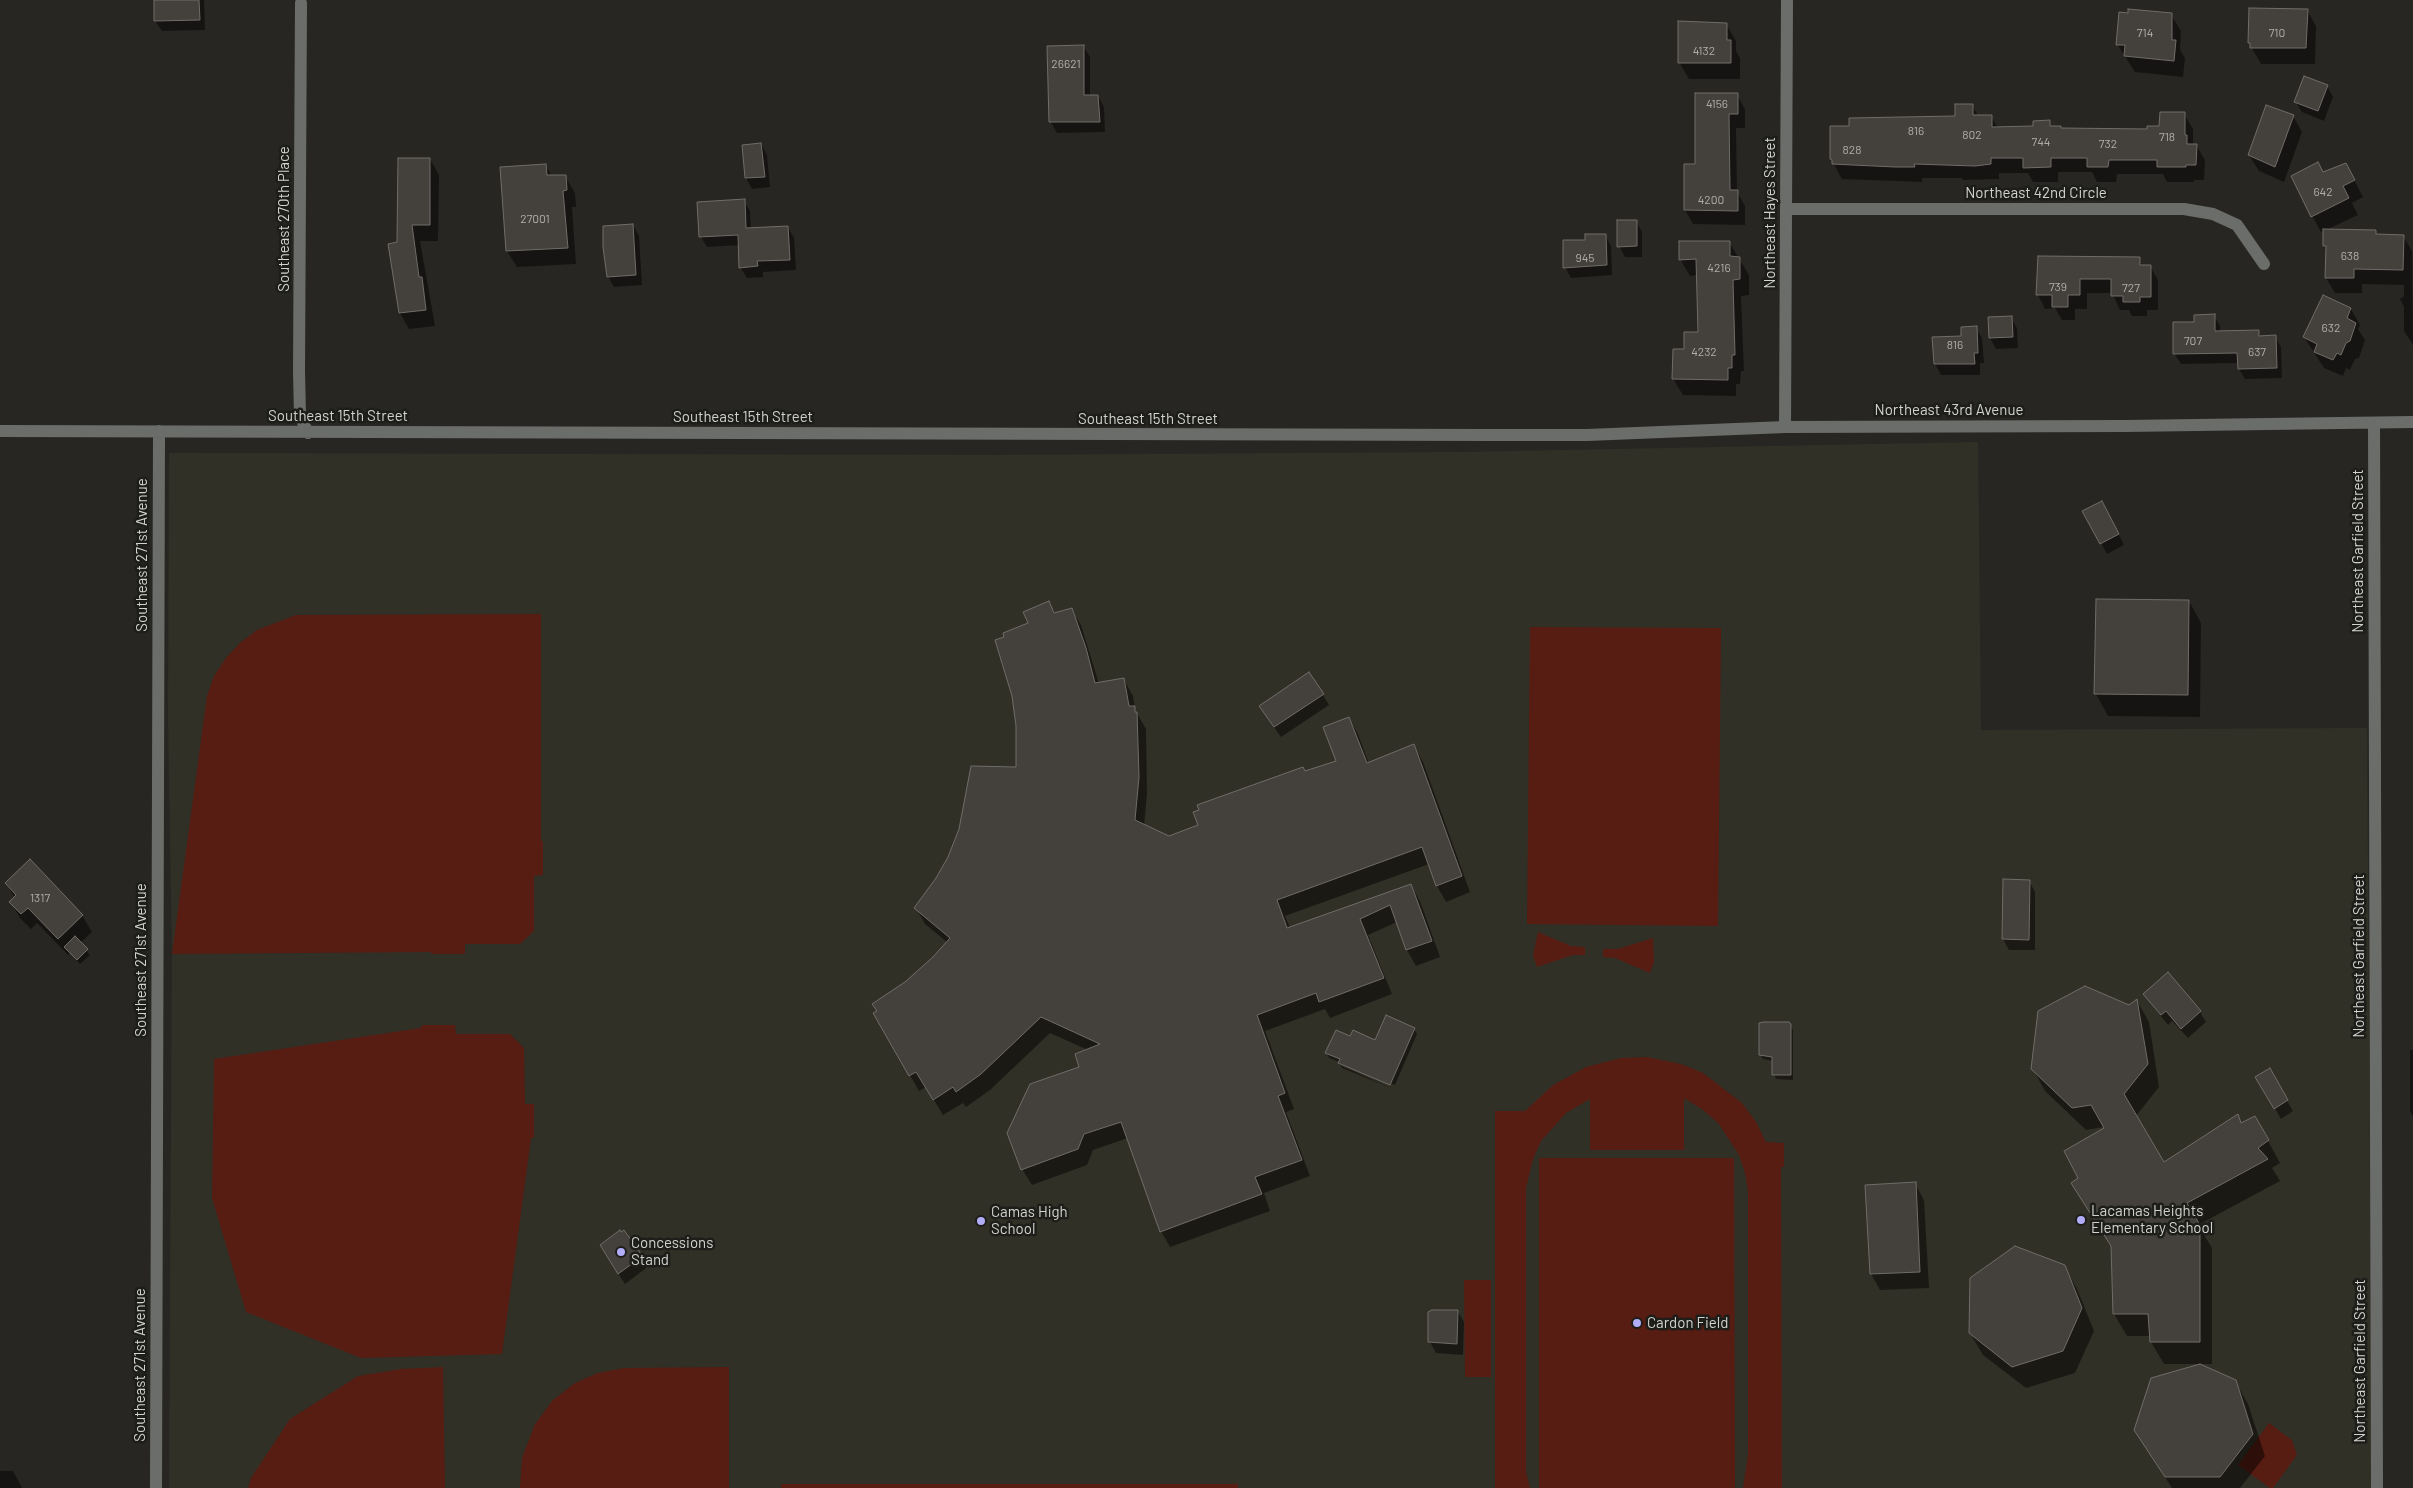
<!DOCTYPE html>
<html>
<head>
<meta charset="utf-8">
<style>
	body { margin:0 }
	canvas { display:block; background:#272622 }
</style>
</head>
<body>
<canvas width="2413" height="1488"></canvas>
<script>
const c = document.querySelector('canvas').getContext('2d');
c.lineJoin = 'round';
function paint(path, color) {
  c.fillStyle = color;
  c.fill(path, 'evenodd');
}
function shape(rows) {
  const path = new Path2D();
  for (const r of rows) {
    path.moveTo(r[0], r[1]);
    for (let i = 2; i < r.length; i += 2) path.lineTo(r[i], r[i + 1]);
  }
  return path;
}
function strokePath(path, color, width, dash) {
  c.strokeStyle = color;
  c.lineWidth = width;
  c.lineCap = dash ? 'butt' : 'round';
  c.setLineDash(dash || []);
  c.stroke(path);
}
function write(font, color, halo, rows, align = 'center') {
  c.font = font + ' Barlow,sans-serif';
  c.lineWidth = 5;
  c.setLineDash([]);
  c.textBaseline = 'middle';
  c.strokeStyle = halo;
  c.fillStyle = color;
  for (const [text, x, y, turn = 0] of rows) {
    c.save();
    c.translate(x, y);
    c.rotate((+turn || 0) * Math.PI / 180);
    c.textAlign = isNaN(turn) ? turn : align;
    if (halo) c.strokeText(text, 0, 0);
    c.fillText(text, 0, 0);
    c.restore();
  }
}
const built = shape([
	[1978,442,1981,730,2367,728,2372,1488,169,1488,172,954,168,717,169,453,992,455,1462,452]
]);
const green = shape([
	[541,614,541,841,543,841,543,875,534,876,534,931,520,944,465,944,465,954,431,954,431,952,172,954,207,696,214,676,226,658,240,643,257,630,296,615],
	[1530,627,1721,628,1718,926,1527,924],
	[1538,932,1571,946,1585,947,1585,955,1573,955,1537,967,1533,955],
	[1653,938,1654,962,1650,973,1615,958,1603,957,1603,949,1618,949],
	[422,1025,455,1025,456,1034,510,1034,524,1048,525,1104,534,1104,534,1138,531,1138,502,1354,361,1358,246,1312,212,1198,214,1059,421,1028],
	[1647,1057,1681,1064,1703,1073,1742,1103,1756,1122,1766,1142,1784,1143,1784,1167,1781,1167,1782,1488,1743,1488,1748,1455,1748,1191,1745,1173,1739,1155,1719,1124,1703,1110,1684,1098,1684,1150,1590,1150,1590,1099,1566,1113,1541,1141,1533,1159,1526,1188,1526,1472,1530,1488,1495,1488,1495,1111,1525,1111,1553,1085,1586,1067,1621,1058],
	[1539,1158,1734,1158,1735,1488,1539,1488],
	[1464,1280,1491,1280,1491,1377,1465,1377],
	[443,1367,445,1488,248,1488,251,1478,290,1419,358,1376,401,1369],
	[729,1367,729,1488,520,1488,522,1458,535,1424,553,1400,575,1383,598,1373,624,1368],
	[2269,1423,2292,1440,2297,1455,2273,1488,2270,1488,2238,1465],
	[781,1484,1238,1484,1238,1488,781,1488]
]);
const shadow = shape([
	[155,0,204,0,205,30,162,31,155,21],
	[2307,10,2316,26,2315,64,2261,64,2249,43],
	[2171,15,2181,31,2180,50,2185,58,2183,77,2135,72,2117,44],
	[1726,24,1736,41,1736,51,1740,58,1740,79,1689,79,1679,62],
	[1084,47,1090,57,1090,96,1098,96,1104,107,1105,132,1057,133,1051,122],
	[2327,86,2333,97,2324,121,2302,112,2295,101],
	[1737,95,1745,109,1745,128,1736,128,1737,192,1745,206,1745,225,1693,224,1685,210,1685,165,1696,165],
	[1972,105,1979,117,1991,116,1998,128,2035,127,2049,122,2052,127,2061,130,2148,130,2161,128,2184,114,2193,129,2193,145,2196,145,2205,160,2204,180,2194,180,2194,182,2167,182,2163,174,2117,174,2116,182,2097,182,2092,172,2058,172,2058,182,2033,182,2028,173,1999,173,1999,179,1963,180,1962,178,1922,178,1922,182,1842,179,1831,159,1850,128,1957,117],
	[2293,116,2302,132,2284,182,2259,171,2249,155],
	[761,144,767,155,770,187,752,189,746,178,743,146],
	[430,159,439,175,438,241,420,241,435,326,409,329,400,313,398,243],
	[2346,164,2363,197,2352,203,2358,215,2326,230,2375,231,2377,235,2403,236,2412,251,2413,345,2404,331,2404,307,2400,299,2404,296,2404,285,2362,284,2362,293,2335,293,2326,278,2327,251,2324,246,2324,231,2321,232,2312,216,2323,173],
	[546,166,552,176,565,176,575,193,576,207,572,207,576,264,517,267,507,251],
	[744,201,750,211,751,229,788,227,794,238,796,270,763,272,763,277,747,278,740,267,740,245,707,247,701,237],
	[1636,221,1642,232,1642,257,1625,257,1619,246],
	[633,225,639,236,642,285,614,287,608,276],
	[1605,235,1611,246,1612,275,1571,278,1565,267],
	[1729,242,1749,275,1749,295,1741,296,1744,371,1741,371,1740,384,1736,384,1736,396,1683,395,1673,379,1685,350,1700,334,1697,275,1690,276,1680,259],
	[2039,258,2139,259,2143,266,2150,266,2158,280,2158,310,2147,310,2147,316,2132,316,2129,310,2120,310,2112,293,2087,293,2087,309,2075,309,2075,320,2062,320,2055,308,2045,309,2038,295],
	[2351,309,2360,325,2358,329,2365,340,2359,358,2355,359,2350,370,2346,368,2343,376,2324,368,2304,337],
	[2214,316,2220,326,2220,332,2258,331,2261,337,2275,337,2281,347,2282,378,2245,379,2239,369,2239,363,2181,364,2174,353,2196,323],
	[2011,318,2017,328,2018,348,1996,349,1990,338,1989,319],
	[1976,328,1982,338,1984,363,1980,363,1980,375,1941,375,1935,364,1934,339,1963,337],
	[2108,513,2124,545,2107,554,2101,543],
	[2189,601,2201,623,2200,717,2108,716,2096,694],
	[1048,602,1055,614,1071,609,1081,625,1099,684,1124,680,1133,696,1135,710,1146,729,1147,794,1144,826,1169,837,1200,826,1305,772,1338,762,1349,718,1358,734,1369,764,1414,746,1423,762,1470,892,1446,902,1437,886,1429,864,1285,916,1290,928,1411,885,1420,901,1440,957,1416,966,1407,950,1397,922,1368,935,1392,994,1330,1018,1325,1009,1265,1031,1294,1109,1286,1112,1310,1176,1264,1193,1270,1211,1170,1247,1161,1231,1128,1138,1093,1150,1087,1165,1032,1185,1022,1169,1088,1050,1050,1033,990,1090,966,1107,963,1103,943,1115,926,1087,919,1091,875,1014,948,943,925,924,916,908,1018,768,1030,623],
	[1323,695,1329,705,1281,737,1267,717],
	[2004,881,2029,881,2035,892,2035,950,2009,950,2003,939],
	[6,884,82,915,92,932,80,943,90,955,80,964,70,953,68,955,37,923,31,929,20,918,11,902,15,898],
	[2168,974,2200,1012,2206,1022,2188,1038,2172,1021,2168,1025,2144,994],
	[2137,1001,2149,1022,2159,1087,2136,1116,2164,1163,2237,1116,2242,1124,2255,1117,2280,1163,2272,1168,2280,1181,2198,1225,2212,1248,2212,1364,2164,1364,2151,1342,2151,1336,2127,1336,2114,1314,2112,1247,2080,1178,2109,1126,2086,1130,2045,1091,2033,1069],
	[1790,1024,1793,1030,1793,1080,1776,1079,1774,1074,1773,1061,1763,1059,1760,1054],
	[1414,1029,1417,1034,1395,1085,1342,1063,1342,1066,1393,1089,1342,1068,1339,1062,1329,1058,1327,1053,1351,1038,1375,1041],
	[2410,1050,2413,1050,2413,1117,2410,1111],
	[2269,1070,2293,1111,2281,1119,2257,1077],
	[1915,1184,1924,1200,1929,1288,1880,1290,1871,1274],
	[641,1255,647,1266,645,1269,625,1284,607,1256],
	[2064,1266,2077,1289,2094,1331,2075,1373,2026,1388,1983,1355,1970,1333],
	[1458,1312,1464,1322,1463,1355,1436,1353,1430,1342],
	[2235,1381,2248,1404,2265,1456,2240,1488,2172,1488,2135,1430],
	[0,1471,13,1471,22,1488,0,1488]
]);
const building = shape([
	[154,0,199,0,200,20,154,21,154,0],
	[2249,8,2308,9,2306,48,2250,48,2250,43,2248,43,2249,8],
	[2128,9,2172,13,2172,40,2176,40,2174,61,2124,56,2125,45,2116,45,2119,12,2128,13,2128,9],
	[1678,21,1727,23,1727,40,1731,40,1731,63,1678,63,1678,21],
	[1084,45,1084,95,1098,95,1100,122,1049,122,1047,46,1084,45],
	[2304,76,2328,85,2318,111,2294,102,2304,76],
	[1695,93,1738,93,1738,114,1729,114,1730,190,1738,190,1738,211,1684,210,1684,164,1695,164,1695,93],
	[1955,104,1973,104,1973,115,1992,115,1992,127,2033,126,2033,121,2050,120,2050,126,2061,126,2061,128,2147,129,2147,126,2159,126,2160,112,2185,112,2185,135,2187,135,2187,144,2197,144,2196,165,2186,165,2186,167,2157,167,2157,160,2109,160,2108,167,2087,167,2087,158,2051,158,2051,167,2023,168,2023,158,1991,158,1991,164,1975,166,1914,164,1915,167,1895,167,1832,164,1832,160,1830,159,1830,126,1849,126,1849,118,1955,116,1955,104],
	[2266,105,2294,115,2275,167,2248,155,2266,105],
	[761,143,765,177,745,178,742,145,761,143],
	[398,158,430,158,430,225,412,225,419,277,422,277,426,310,399,313,388,244,397,242,398,158],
	[2318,162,2323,172,2346,163,2355,180,2343,186,2349,198,2311,217,2291,176,2318,162],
	[546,164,547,175,566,175,567,190,563,191,568,248,506,251,500,167,546,164],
	[745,199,746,228,788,226,790,260,757,261,758,266,739,268,738,235,699,237,697,202,745,199],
	[1617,220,1637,220,1637,246,1617,247,1617,220],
	[633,224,636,275,607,277,603,247,603,226,633,224],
	[2323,229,2376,230,2376,234,2404,235,2403,270,2354,269,2354,278,2325,278,2326,246,2323,246,2323,229],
	[1585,234,1606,234,1607,265,1563,268,1563,240,1585,240,1585,234],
	[1679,241,1730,241,1730,256,1740,257,1740,279,1733,280,1735,355,1732,355,1732,368,1728,368,1728,380,1672,379,1673,349,1684,349,1684,332,1698,332,1696,259,1679,260,1679,241],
	[2038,256,2140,257,2140,265,2151,265,2151,297,2140,297,2140,302,2123,302,2123,296,2111,296,2111,279,2080,279,2080,295,2068,295,2068,307,2052,307,2052,295,2036,295,2038,256],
	[2323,295,2351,308,2347,318,2356,323,2350,341,2346,343,2341,355,2337,353,2333,360,2314,352,2317,344,2303,337,2323,295],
	[2215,314,2215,331,2259,330,2259,336,2276,335,2277,368,2238,369,2237,353,2173,354,2173,322,2194,322,2194,315,2215,314],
	[2012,316,2013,337,1989,338,1988,317,2012,316],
	[1977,326,1978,353,1974,353,1975,364,1934,364,1932,337,1961,336,1961,327,1977,326],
	[2102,501,2119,534,2100,544,2082,511,2102,501],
	[2096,599,2189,600,2188,695,2094,694,2096,599],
	[1049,601,1054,613,1072,608,1086,648,1095,683,1124,678,1129,706,1135,706,1135,712,1137,712,1139,777,1135,820,1169,836,1198,825,1193,812,1199,810,1197,805,1303,767,1305,771,1336,761,1323,727,1349,717,1367,763,1414,744,1462,876,1436,886,1422,847,1277,900,1287,928,1411,884,1432,941,1406,950,1390,905,1360,919,1384,978,1319,1002,1316,993,1257,1015,1285,1093,1278,1096,1302,1160,1255,1177,1262,1194,1160,1232,1121,1122,1084,1134,1078,1149,1021,1170,1007,1133,1030,1084,1079,1067,1075,1054,1100,1044,1041,1017,981,1074,956,1092,953,1087,933,1100,916,1072,909,1076,873,1013,877,1011,872,1004,905,982,933,957,950,938,914,908,936,878,948,857,959,829,971,766,1016,767,1016,726,1012,696,995,640,1004,637,1003,633,1028,623,1023,612,1049,601],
	[1309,672,1324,694,1274,727,1259,706,1309,672],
	[30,859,83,915,58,939,28,908,21,914,9,902,16,895,5,883,30,859],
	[2003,879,2030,880,2029,940,2002,939,2003,879],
	[75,936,88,949,77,960,64,947,75,936],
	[2168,972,2201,1011,2181,1029,2166,1011,2161,1015,2143,994,2168,972],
	[2085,986,2129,1005,2137,999,2148,1064,2124,1094,2164,1162,2238,1114,2241,1123,2255,1116,2269,1140,2258,1148,2268,1159,2187,1203,2200,1225,2200,1342,2150,1342,2148,1314,2113,1314,2111,1246,2071,1183,2078,1178,2064,1151,2104,1128,2091,1105,2072,1108,2031,1069,2038,1011,2085,986],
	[1386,1015,1415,1028,1390,1085,1338,1063,1340,1059,1325,1053,1336,1030,1350,1036,1353,1030,1375,1040,1386,1015],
	[1764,1022,1789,1022,1791,1024,1791,1075,1772,1075,1772,1057,1759,1055,1759,1023,1764,1022],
	[2270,1068,2288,1100,2274,1109,2255,1077,2270,1068],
	[1916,1182,1920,1272,1870,1274,1865,1185,1916,1182],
	[620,1230,621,1232,624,1230,642,1255,639,1257,640,1258,618,1274,600,1245,620,1230],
	[2015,1246,2065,1265,2082,1308,2063,1351,2012,1367,1969,1333,1970,1278,2015,1246],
	[1432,1310,1458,1310,1457,1344,1428,1342,1428,1312,1432,1310],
	[2200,1364,2236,1380,2253,1434,2220,1477,2165,1477,2134,1430,2151,1378,2200,1364]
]);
const minor = shape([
	[301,3,299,371,300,416,308,433],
	[1786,209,2184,209,2213,214,2237,225,2264,264],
	[2374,423,2377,1488],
	[1785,427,1787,0],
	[0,431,1485,435,1587,435,1785,427,2125,426,2413,422],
	[156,1488,159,431]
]);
const markers = [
	[2081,1220,5,"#b2adf9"],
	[981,1221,5,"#b2adf9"],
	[621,1252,5,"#b2adf9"],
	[1637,1323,5,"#b2adf9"]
];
const numberNames = [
	["714",2145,33],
	["710",2277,33],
	["4132",1704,51],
	["26621",1066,64],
	["4156",1717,104],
	["816",1916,131],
	["802",1972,135],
	["718",2167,137],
	["744",2041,142],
	["732",2108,144],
	["828",1852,150],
	["642",2323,192],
	["4200",1711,200],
	["27001",535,219],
	["638",2350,256],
	["945",1585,258],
	["4216",1719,268],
	["739",2058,287],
	["727",2131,288],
	["632",2331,328],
	["707",2193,341],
	["816",1955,345],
	["4232",1704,352],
	["637",2257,352],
	["1317",40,898]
];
const streetNames = [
	["Northeast 42nd Circle",2036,193],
	["Northeast Hayes Street",1770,213,-90],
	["Southeast 270th Place",284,219,-90],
	["Northeast 43rd Avenue",1949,410],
	["Southeast 15th Street",338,416],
	["Southeast 15th Street",743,417],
	["Southeast 15th Street",1148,419],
	["Northeast Garfield Street",2358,551,-90],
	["Southeast 271st Avenue",142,555,-90],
	["Northeast Garfield Street",2359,956,-90],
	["Southeast 271st Avenue",141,960,-90],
	["Northeast Garfield Street",2360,1361,-90],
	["Southeast 271st Avenue",140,1365,-90]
];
const poiNames = [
	["Lacamas Heights",2091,1211],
	["Elementary School",2091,1228],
	["Camas High",991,1212],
	["School",991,1229],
	["Concessions",631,1243],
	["Stand",631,1260],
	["Cardon Field",1647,1323]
];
paint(built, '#313026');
paint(green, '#571c12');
paint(shadow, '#0007');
paint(building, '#44413d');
strokePath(building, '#706c68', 1);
strokePath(minor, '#6b6d6b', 12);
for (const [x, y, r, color] of markers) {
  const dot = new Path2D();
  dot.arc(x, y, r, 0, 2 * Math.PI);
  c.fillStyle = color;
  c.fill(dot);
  strokePath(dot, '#1d1d19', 2);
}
write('12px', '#aeaeaa', null, numberNames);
write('15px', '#d2d2cf', '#1d1d19', streetNames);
write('15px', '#d2d2cf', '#1d1d19', poiNames, 'left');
</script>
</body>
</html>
